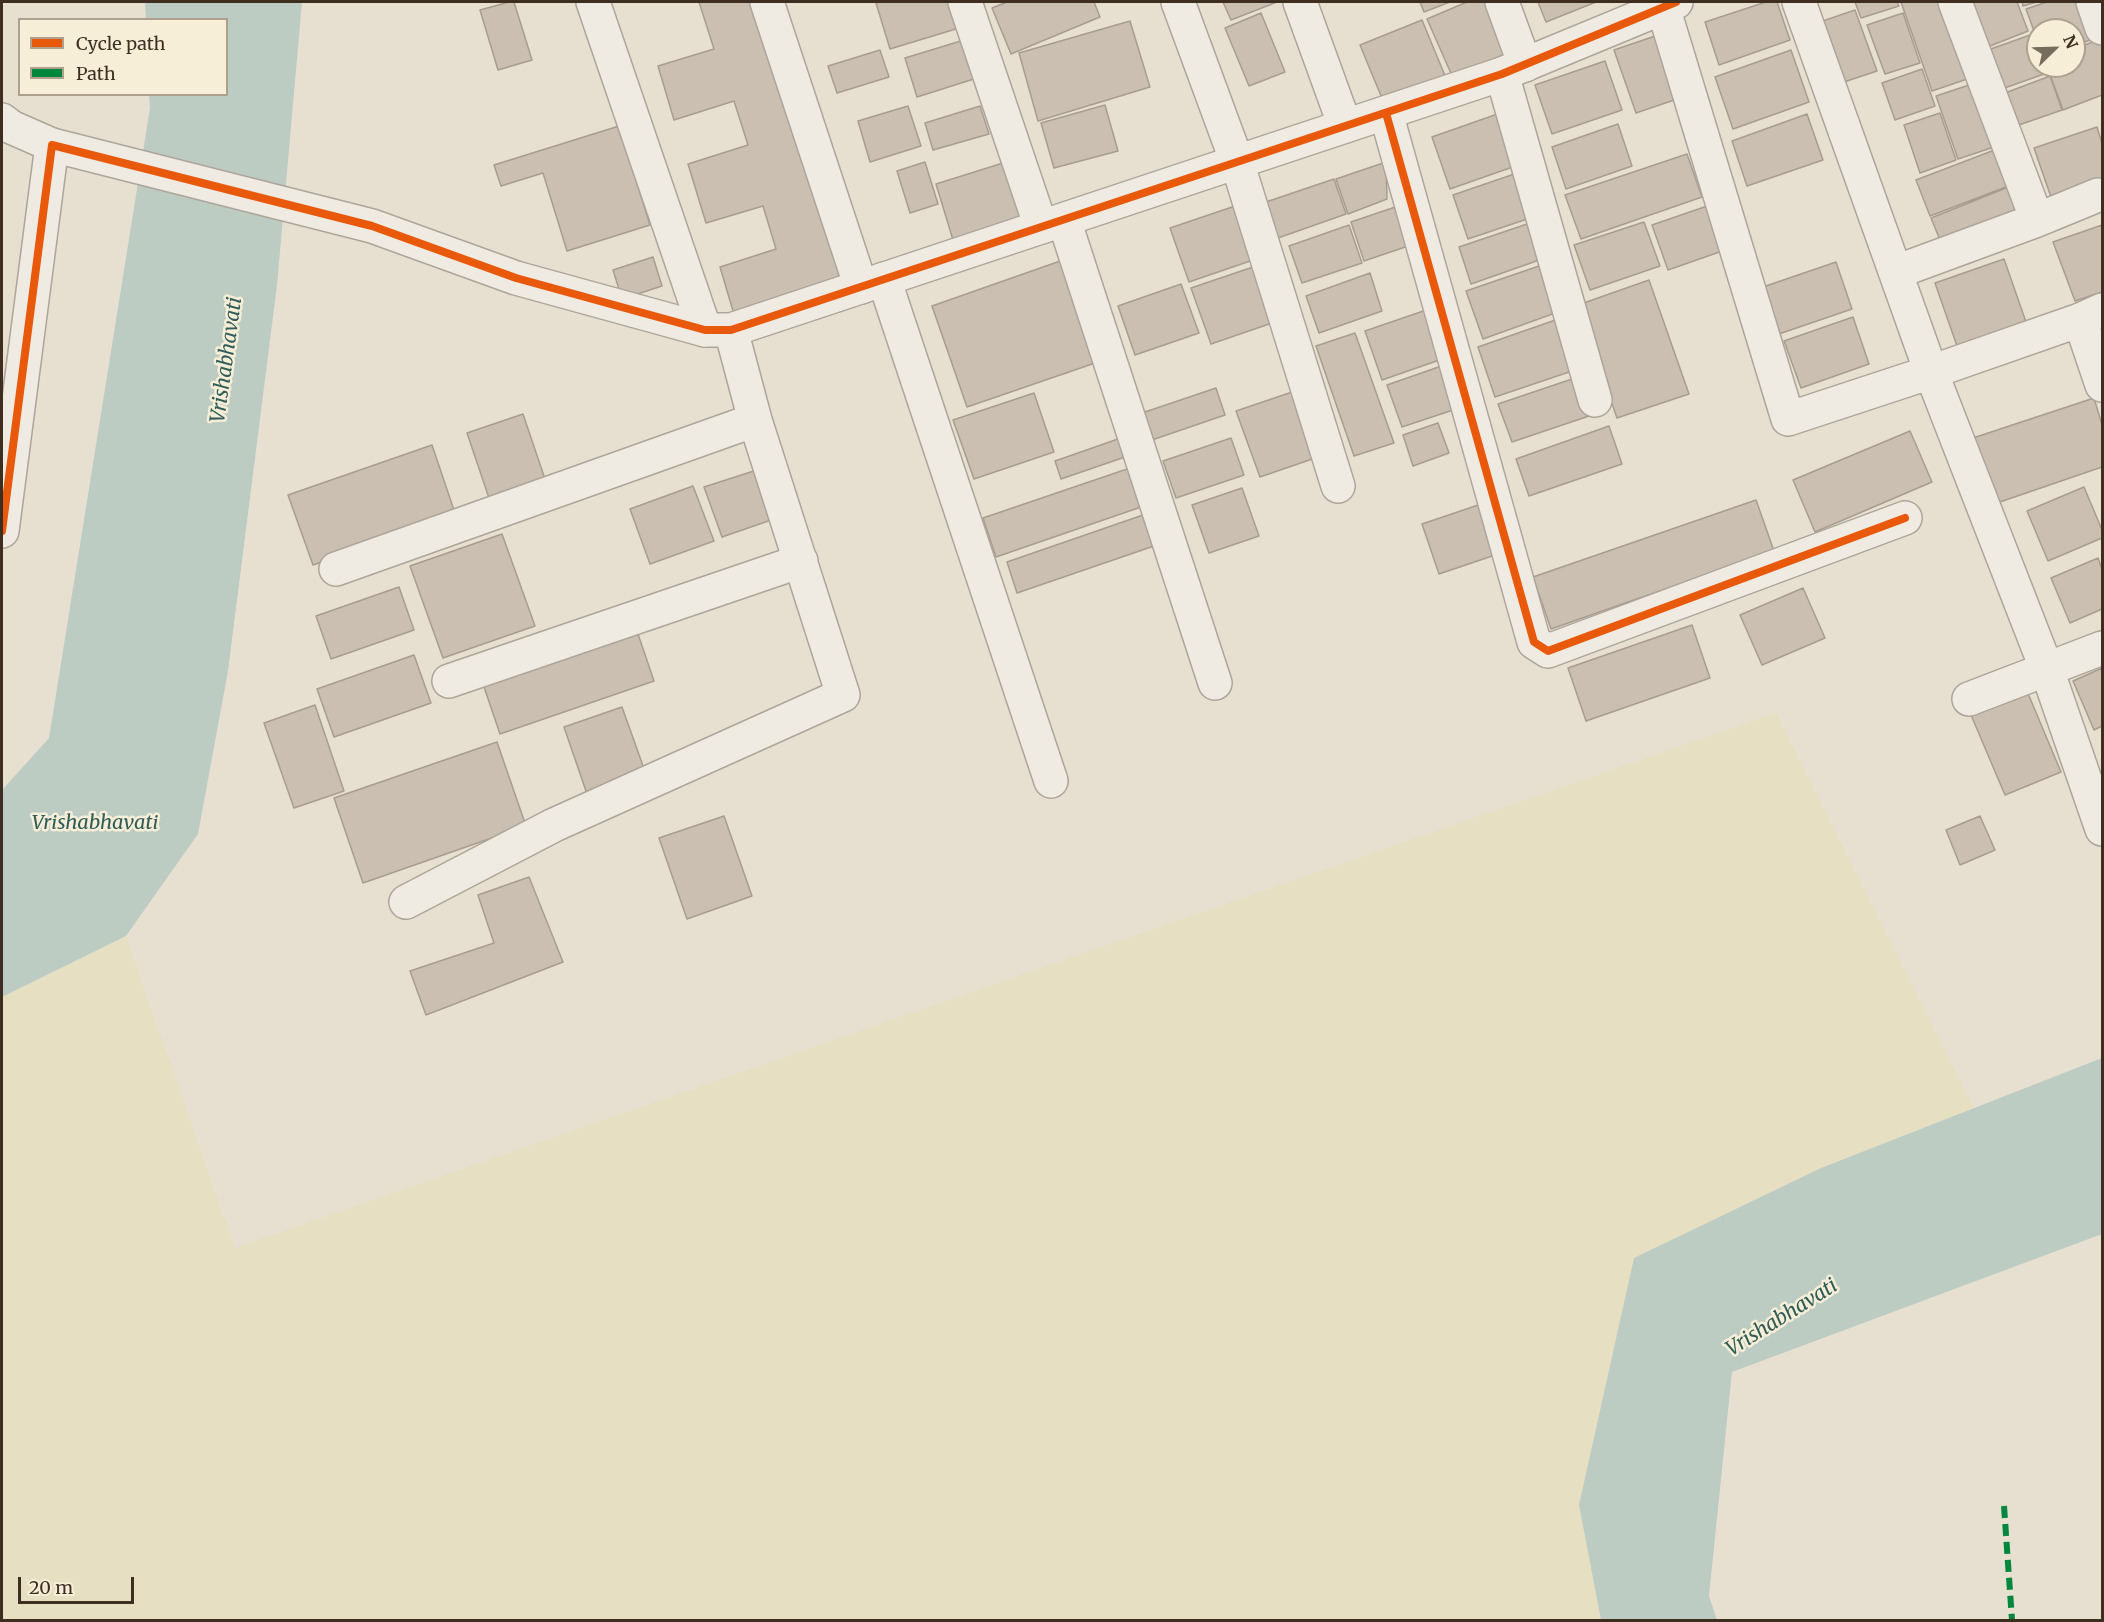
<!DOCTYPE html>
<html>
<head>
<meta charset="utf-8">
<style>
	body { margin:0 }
	#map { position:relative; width:2104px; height:1622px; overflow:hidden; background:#e7e0d1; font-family:Merriweather,serif }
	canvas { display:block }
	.frame { position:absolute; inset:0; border:3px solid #3d2e20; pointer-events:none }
	.legend { position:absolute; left:18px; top:18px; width:210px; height:78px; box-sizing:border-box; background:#f7eed8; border:2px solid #ada18e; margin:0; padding:8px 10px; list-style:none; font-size:18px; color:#3d2e20 }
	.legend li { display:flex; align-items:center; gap:12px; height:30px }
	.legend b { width:30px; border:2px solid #ada18e }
	.north { position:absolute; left:2026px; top:18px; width:60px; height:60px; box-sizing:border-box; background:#f7eed8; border:2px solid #ada18e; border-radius:50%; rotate:67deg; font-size:16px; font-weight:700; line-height:24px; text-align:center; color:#3d2e20 }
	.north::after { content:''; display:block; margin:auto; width:21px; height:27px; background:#786c5e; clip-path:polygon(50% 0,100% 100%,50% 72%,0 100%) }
	.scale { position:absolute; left:18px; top:1577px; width:116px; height:27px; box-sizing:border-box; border:3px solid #3d2e20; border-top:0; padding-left:8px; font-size:18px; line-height:21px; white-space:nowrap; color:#3d2e20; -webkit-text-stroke:4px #f7eed8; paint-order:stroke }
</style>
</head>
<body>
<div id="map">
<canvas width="2104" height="1622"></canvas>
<div class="frame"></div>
<ul class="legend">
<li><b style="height:8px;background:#e8590c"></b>Cycle path</li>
<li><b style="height:8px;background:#00873e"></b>Path</li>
</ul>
<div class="north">N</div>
<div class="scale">20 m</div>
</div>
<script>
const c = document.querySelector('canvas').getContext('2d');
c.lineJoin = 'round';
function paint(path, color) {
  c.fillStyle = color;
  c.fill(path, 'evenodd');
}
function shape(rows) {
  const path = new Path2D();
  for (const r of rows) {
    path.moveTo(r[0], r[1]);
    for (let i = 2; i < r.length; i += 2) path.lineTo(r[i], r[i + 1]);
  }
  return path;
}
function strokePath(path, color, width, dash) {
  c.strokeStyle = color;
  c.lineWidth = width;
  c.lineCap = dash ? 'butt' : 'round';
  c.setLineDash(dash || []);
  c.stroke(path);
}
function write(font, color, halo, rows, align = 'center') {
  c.font = font + ' Merriweather,serif';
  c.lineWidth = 5;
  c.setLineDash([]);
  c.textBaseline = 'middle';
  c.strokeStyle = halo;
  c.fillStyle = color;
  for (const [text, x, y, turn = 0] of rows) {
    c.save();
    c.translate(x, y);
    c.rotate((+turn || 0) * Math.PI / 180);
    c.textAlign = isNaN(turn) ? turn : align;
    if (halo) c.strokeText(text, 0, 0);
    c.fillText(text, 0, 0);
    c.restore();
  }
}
const farmland = shape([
	[1776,713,1974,1108,1821,1168,1634,1258,1579,1505,1601,1620,2,1620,2,997,126,936,235,1248]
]);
const water = shape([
	[145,2,302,2,277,285,228,671,198,834,126,936,2,997,2,790,49,738,150,108,149,95,226,94,226,20,146,19],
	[2102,1058,2102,1234,1732,1372,1709,1596,1717,1620,1601,1620,1579,1505,1634,1258,1821,1168]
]);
const building = shape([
	[509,2,514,2,532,60,498,70,480,10,509,2],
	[699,2,761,2,849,287,736,321,720,267,776,249,763,206,706,223,688,164,748,145,734,101,674,120,658,66,714,49,699,2],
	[880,2,951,2,959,28,890,49,876,3,880,2],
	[1007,2,1094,2,1100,17,1011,54,992,8,1007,2],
	[1223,2,1277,2,1231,20,1223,2],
	[1420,2,1450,2,1424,12,1420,2],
	[1467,2,1496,2,1517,50,1453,78,1427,19,1467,2],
	[1538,2,1596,2,1546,22,1538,2],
	[1766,2,1777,2,1790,40,1719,65,1705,22,1766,2],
	[1855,2,1897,2,1899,6,1861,18,1855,2],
	[1901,2,1951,2,1976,76,1932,91,1901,2],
	[1967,2,2017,2,2028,31,1985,48,1967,2],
	[2022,2,2037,2,2023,6,2022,2],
	[2047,2,2085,2,2098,37,2074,46,2074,30,2038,30,2038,42,2026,9,2047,2],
	[1855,10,1877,71,1835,85,1814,24,1855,10],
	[1261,13,1285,72,1249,86,1225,28,1261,13],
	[1903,13,1920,63,1885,74,1867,25,1903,13],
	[1422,20,1448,83,1386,108,1360,45,1422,20],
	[1130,21,1150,87,1038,121,1019,53,1130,21],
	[1667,32,1689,95,1636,113,1614,50,1667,32],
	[2033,34,2038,47,2038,66,2045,66,2047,73,1999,90,1985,51,2033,34],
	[2101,39,2102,44,2102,95,2063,110,2047,66,2074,66,2074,49,2101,39],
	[964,40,977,78,917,97,905,58,964,40],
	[880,50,889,77,837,93,828,66,880,50],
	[1791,50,1809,102,1733,129,1715,77,1791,50],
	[1605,61,1622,110,1552,134,1535,85,1605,61],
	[1922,69,1935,106,1895,120,1882,83,1922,69],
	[2050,76,2062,110,2016,126,2005,93,2050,76],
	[1981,81,2003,144,1958,159,1936,96,1981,81],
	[1105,105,1118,151,1054,168,1041,123,1105,105],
	[908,106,921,146,870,162,858,121,908,106],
	[980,106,989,134,933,150,925,123,980,106],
	[1506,111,1524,163,1450,189,1432,137,1506,111],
	[1940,113,1956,160,1920,173,1904,125,1940,113],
	[1807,114,1823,160,1747,186,1732,141,1807,114],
	[1618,124,1632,166,1566,189,1552,147,1618,124],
	[619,126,650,225,567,251,543,173,501,186,494,165,619,126],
	[2097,127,2102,143,2102,180,2051,197,2034,148,2097,127],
	[1997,149,2011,185,1930,216,1916,180,1997,149],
	[1687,154,1702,197,1581,239,1565,195,1687,154],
	[925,162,938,204,910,213,897,171,925,162],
	[1386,162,1387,199,1348,214,1336,179,1386,162],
	[1003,163,1021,220,953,240,936,184,1003,163],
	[1526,170,1542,214,1468,239,1453,195,1526,170],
	[1334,179,1346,214,1278,238,1266,202,1334,179],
	[2011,186,2019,209,1940,240,1931,218,2011,186],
	[1407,203,1420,242,1364,261,1351,222,1407,203],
	[1713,204,1728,249,1668,270,1652,225,1713,204],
	[1238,205,1256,259,1189,282,1170,228,1238,205],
	[1533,222,1545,258,1471,284,1459,247,1533,222],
	[1644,222,1660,266,1590,290,1574,245,1644,222],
	[1349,225,1362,263,1302,283,1289,246,1349,225],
	[2102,225,2102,292,2075,301,2053,242,2102,225],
	[653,257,662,286,622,299,613,270,653,257],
	[2004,259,2026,322,1957,346,1935,283,2004,259],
	[1063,260,1098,362,967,407,932,306,1063,260],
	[1836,262,1852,309,1776,335,1760,288,1836,262],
	[1542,265,1558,312,1483,339,1466,291,1542,265],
	[1256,266,1275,322,1211,344,1191,288,1256,266],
	[1370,273,1382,311,1319,333,1306,296,1370,273],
	[1649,280,1689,394,1617,418,1578,305,1649,280],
	[1181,284,1199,333,1135,355,1118,306,1181,284],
	[1435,307,1451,356,1382,380,1365,331,1435,307],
	[1564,317,1581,368,1495,397,1478,347,1564,317],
	[1853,317,1869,364,1801,388,1784,341,1853,317],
	[1355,333,1394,443,1354,456,1316,346,1355,333],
	[1450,363,1465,406,1402,427,1387,385,1450,363],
	[1575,378,1589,416,1512,442,1498,404,1575,378],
	[1216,388,1225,415,1152,440,1142,413,1216,388],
	[1301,389,1324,455,1260,477,1236,411,1301,389],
	[1034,393,1054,452,974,479,953,420,1034,393],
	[2094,398,2102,425,2102,467,1994,504,1970,439,2094,398],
	[523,414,546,482,490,501,467,433,523,414],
	[1438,423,1449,453,1413,466,1403,435,1438,423],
	[1609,426,1622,464,1529,496,1516,459,1609,426],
	[1910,431,1932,482,1815,532,1793,480,1910,431],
	[1231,438,1244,475,1176,498,1163,461,1231,438],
	[1118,439,1125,457,1061,479,1055,461,1118,439],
	[432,445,456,516,313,565,288,495,432,445],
	[1130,468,1144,506,996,557,983,518,1130,468],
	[760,469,777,518,722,537,704,487,760,469],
	[693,486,714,541,650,564,630,509,693,486],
	[2084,487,2102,530,2102,538,2048,561,2027,511,2084,487],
	[1242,488,1259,536,1209,553,1192,505,1242,488],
	[1756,500,1774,551,1551,629,1533,577,1756,500],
	[1490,501,1507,551,1439,574,1422,524,1490,501],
	[1143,515,1154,546,1017,593,1007,562,1143,515],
	[502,534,535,626,443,658,410,566,502,534],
	[2098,558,2102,569,2102,609,2070,623,2051,578,2098,558],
	[399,587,414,630,331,659,316,616,399,587],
	[1803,588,1825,638,1762,665,1740,615,1803,588],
	[1692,625,1710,678,1586,721,1568,668,1692,625],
	[637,631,654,681,500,734,483,684,637,631],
	[414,655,431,703,334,737,317,689,414,655],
	[2102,668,2102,726,2094,730,2073,681,2102,668],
	[2027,691,2061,772,2005,795,1971,715,2027,691],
	[315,705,344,791,294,808,264,723,315,705],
	[622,707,647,777,588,797,564,727,622,707],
	[497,742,526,826,363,883,334,798,497,742],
	[724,816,752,896,687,919,659,838,724,816],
	[1980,816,1995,850,1960,865,1946,830,1980,816],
	[529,877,563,962,426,1015,410,971,494,943,478,895,529,877]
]);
const minor = shape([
	[593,2,705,330],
	[767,2,861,287],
	[965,2,1041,227],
	[1178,2,1237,162,1338,486],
	[1300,2,1345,126],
	[1502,2,1525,65],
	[1799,2,1931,372,2047,670,2102,829],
	[1955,2,2037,220],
	[2093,2,2102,28],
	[1663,7,1788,419,1931,372,2080,320,2102,310],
	[1502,74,1595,400],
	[1386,113,1534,642,1548,651,1905,518],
	[2,120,11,127,52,145],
	[1064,220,1215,683],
	[1896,272,2037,220,2098,195],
	[884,279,1051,781],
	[2080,320,2102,385],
	[336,569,755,420],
	[449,681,801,561],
	[1969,699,2102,648],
	[406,902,554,825,843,695,755,420,731,330]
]);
const tertiary = shape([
	[2,531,52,145,372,226,516,278,705,330,731,330,1502,74,1676,2]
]);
const quiet = shape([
	[2004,1506,2012,1620]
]);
const cycleway = shape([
	[1386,113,1534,642,1548,651,1905,518],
	[2,531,52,145,372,226,516,278,705,330,731,330,1502,74,1676,2]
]);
const waterNames = [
	["Vrishabhavati",227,360,-82],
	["Vrishabhavati",95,823],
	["Vrishabhavati",1782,1318,-32]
];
paint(farmland, '#e6dfc2');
paint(water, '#bcccc2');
paint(building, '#cbbfb2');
strokePath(building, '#a89c90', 1.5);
strokePath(minor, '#ada599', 36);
strokePath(tertiary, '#ada599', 36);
strokePath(minor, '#efebe3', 33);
strokePath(tertiary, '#efebe3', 33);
strokePath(quiet, '#00873e', 6, [12, 6]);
strokePath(cycleway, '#e8590c', 8);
write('italic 20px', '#2f5d5a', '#f7eed8', waterNames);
</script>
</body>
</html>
